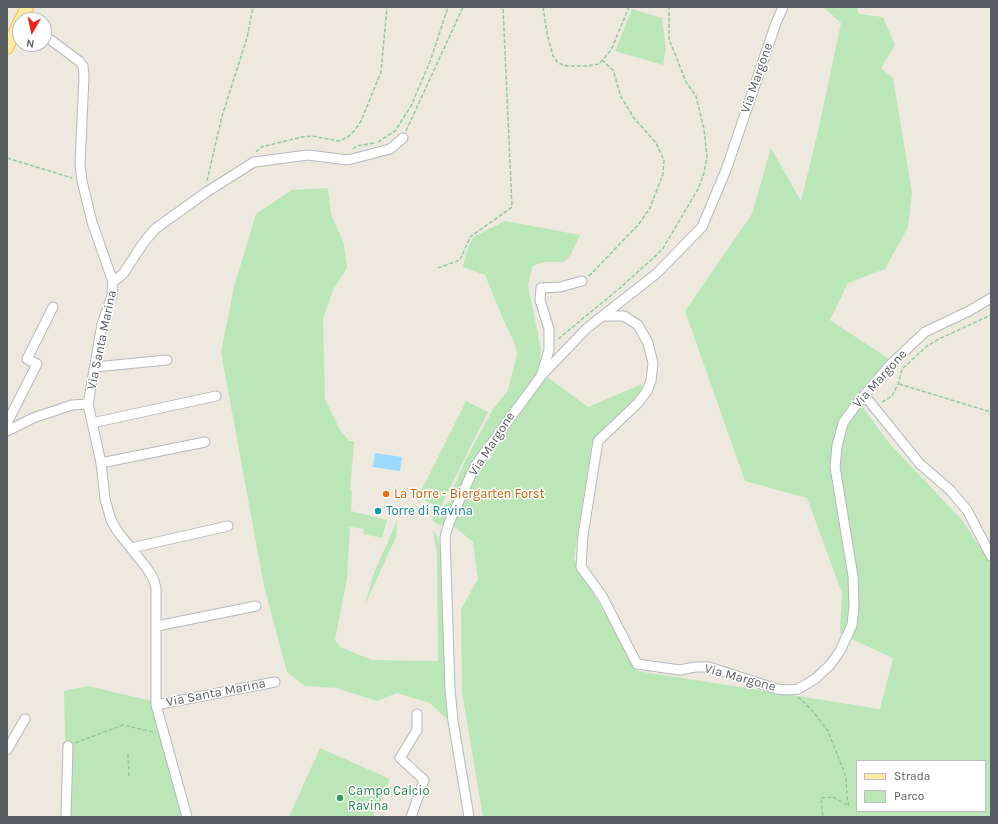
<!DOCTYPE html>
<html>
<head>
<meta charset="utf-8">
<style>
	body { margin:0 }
	#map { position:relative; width:998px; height:824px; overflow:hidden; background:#ede9df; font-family:Karla,sans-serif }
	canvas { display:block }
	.frame { position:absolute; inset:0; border:8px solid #585d61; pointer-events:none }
	.legend { position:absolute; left:856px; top:760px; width:130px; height:52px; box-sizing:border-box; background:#fff; border:1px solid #bcbec0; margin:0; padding:5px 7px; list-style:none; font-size:12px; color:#585d61 }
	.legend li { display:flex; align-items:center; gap:8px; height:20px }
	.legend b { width:20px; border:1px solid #bcbec0 }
	.north { position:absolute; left:12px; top:12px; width:40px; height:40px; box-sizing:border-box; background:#fff; border:1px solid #bcbec0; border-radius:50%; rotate:189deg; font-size:11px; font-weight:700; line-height:16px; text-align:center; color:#585d61 }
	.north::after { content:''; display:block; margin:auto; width:14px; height:18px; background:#f6201b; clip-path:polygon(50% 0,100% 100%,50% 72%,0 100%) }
</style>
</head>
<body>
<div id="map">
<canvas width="998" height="824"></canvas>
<div class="frame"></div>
<ul class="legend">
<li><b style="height:5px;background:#ffeba1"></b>Strada</li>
<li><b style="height:11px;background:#bbe7b8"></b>Parco</li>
</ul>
<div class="north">N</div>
</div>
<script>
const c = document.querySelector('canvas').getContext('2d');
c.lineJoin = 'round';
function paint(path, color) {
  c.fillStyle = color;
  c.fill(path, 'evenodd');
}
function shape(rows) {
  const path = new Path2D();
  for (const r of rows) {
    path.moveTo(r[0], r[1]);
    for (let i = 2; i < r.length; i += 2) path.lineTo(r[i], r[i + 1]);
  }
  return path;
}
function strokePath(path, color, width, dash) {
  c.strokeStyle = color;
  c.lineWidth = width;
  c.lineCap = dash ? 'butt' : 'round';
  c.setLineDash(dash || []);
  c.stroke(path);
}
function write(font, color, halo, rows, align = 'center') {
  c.font = font + ' Karla,sans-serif';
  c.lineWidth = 3;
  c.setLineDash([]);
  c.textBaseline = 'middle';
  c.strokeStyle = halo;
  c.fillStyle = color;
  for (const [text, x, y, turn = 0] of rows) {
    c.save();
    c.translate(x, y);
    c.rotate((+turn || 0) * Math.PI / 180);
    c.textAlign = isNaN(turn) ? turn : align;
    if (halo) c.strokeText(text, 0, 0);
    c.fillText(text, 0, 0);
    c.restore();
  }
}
const green = shape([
	[823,7,836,7,837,9,841,7,857,7,859,14,883,17,895,45,881,68,893,78,912,193,908,227,885,269,848,283,830,320,889,359,855,397,890,444,961,519,991,563,991,817,483,817,462,693,461,609,478,579,473,542,452,525,478,468,491,458,503,430,546,376,588,407,642,384,642,390,636,401,592,443,574,559,637,671,880,709,893,658,840,634,842,593,807,498,745,481,685,311,752,214,771,148,801,201,819,127,841,23],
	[857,761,985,761,985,811,857,811],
	[632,9,662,18,666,47,663,65,615,51],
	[328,188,331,214,344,244,347,268,333,290,323,319,325,399,340,430,349,441,354,441,350,491,352,491,351,511,387,520,382,538,363,534,364,529,350,527,347,579,335,640,340,647,372,660,438,661,437,555,433,530,438,538,442,555,450,722,430,703,397,693,377,701,336,688,305,686,287,672,264,586,221,352,234,287,256,214,292,190],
	[505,221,580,235,570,256,563,262,545,262,537,264,532,267,528,286,541,349,539,373,483,447,475,459,444,524,439,525,434,522,432,519,436,511,451,501,454,486,465,461,493,409,508,390,517,354,515,344,503,319,485,275,463,267,466,253,473,237],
	[466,401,488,412,440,508,418,497],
	[397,521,396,537,365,605,373,575],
	[88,686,152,701,182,817,67,817,64,691],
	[320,748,390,779,373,817,289,817]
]);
const water = shape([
	[375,453,402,457,400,471,373,467]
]);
const path = shape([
	[543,7,547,33,553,56,558,63,567,66,587,66,599,64,611,50,629,7],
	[406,131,463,7],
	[378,142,395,131,411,106,431,59,448,7],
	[353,149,357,146,374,143],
	[256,152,261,147,302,137,312,136,339,141,348,137,355,130,361,121,381,72,387,7],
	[7,158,72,178],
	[207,181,222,116,247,38,253,7],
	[438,268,460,260,470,237,512,207,503,7],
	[589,276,638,225,650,208,663,174,664,160,656,143,634,118,621,97,613,70,602,60],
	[558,339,620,288,662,250,698,189,704,173,707,157,704,129,696,96,686,82,669,39,669,7],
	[899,384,991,412],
	[882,402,892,396,898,384,902,369,927,346,939,339,991,315],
	[798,697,812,710,828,731,846,777,847,797,849,806,833,797,821,798,823,817],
	[75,743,123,725,153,732],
	[128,754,129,778]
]);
const minor = shape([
	[44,35,79,61,83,66,84,76,80,165,82,181,92,222,113,282,112,296,102,324,88,404,101,463,105,499,111,520,118,532,146,567,153,578,156,588,156,705,187,817],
	[113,282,123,274,144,242,155,229,205,193,254,162,308,155,348,160,390,149,403,138],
	[603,316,624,316,638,325,648,343,653,363,651,381,647,391,638,403,598,441,583,535,581,567,602,596,637,664,680,670,695,667,709,667,777,689,789,690,798,689,815,679,830,665,840,651,852,625,854,606,853,576,835,467,837,446,843,423,856,405,890,365,925,332,969,311,991,298],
	[95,367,167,360],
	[542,373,549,350,549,329,540,300,541,288,560,287,582,281],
	[864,395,920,464,950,490,967,510,991,556],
	[7,423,37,364,27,359,53,307],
	[92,423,216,396],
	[7,431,33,418,72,405,88,404],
	[101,463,205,442],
	[131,548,228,526],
	[157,626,256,606],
	[156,705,275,682],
	[7,750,25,719],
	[66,817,68,746],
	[411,817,424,780,400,758,417,730,417,714],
	[469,817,453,721,450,689,445,537,449,523,475,466,541,376,587,328,656,274,702,227,726,170,776,23,783,7]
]);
const major = shape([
	[21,20,27,7],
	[7,48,20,21]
]);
const markers = [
	[386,494,4,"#e8710a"],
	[378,511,4,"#0f9aa8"],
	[340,798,4,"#2e9e5b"]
];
const streetNames = [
	["Via Margone",757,78,-71],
	["Via Santa Marina",102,340,-78],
	["Via Margone",880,379,-48],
	["Via Margone",492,444,-57],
	["Via Margone",740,678,15],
	["Via Santa Marina",216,693,-11]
];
const foodNames = [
	["La Torre - Biergarten Forst",394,494]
];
const cultureNames = [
	["Torre di Ravina",386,511]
];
const leisureNames = [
	["Campo Calcio",348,791],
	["Ravina",348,806]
];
paint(green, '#bbe7b8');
paint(water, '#9cd9ff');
strokePath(minor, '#b5b8bd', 11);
strokePath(major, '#fcc048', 14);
strokePath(path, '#91c89d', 1.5, [4, 2]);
strokePath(minor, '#fff', 9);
strokePath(major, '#ffeba1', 12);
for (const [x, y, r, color] of markers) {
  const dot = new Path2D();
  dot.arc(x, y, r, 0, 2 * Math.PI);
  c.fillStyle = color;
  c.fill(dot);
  strokePath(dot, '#fff', 1.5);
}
write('13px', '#585d61', '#fff', streetNames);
write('13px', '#c56008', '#fff', foodNames, 'left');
write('13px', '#0d838f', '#fff', cultureNames, 'left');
write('13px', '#27864d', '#fff', leisureNames, 'left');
</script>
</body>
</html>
